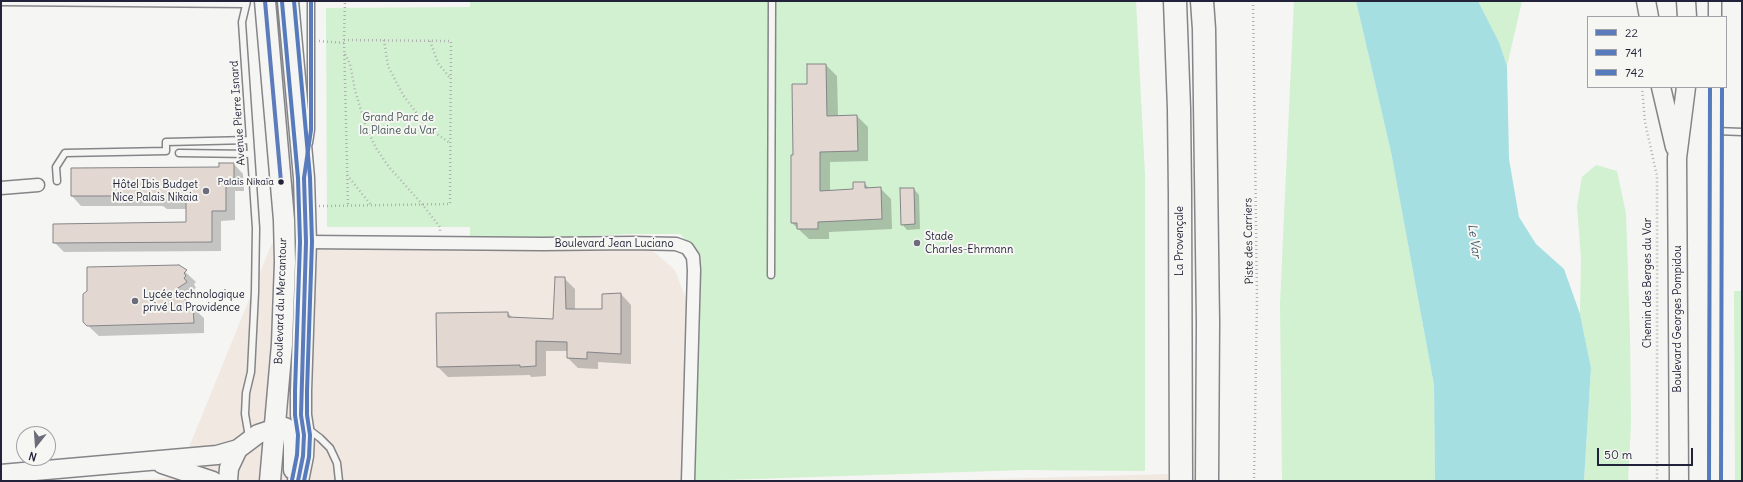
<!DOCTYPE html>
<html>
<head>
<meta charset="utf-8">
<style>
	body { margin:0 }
	#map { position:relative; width:1743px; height:482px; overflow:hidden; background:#f5f5f3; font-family:Delius,sans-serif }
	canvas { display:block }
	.frame { position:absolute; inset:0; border:2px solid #22223b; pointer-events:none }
	.legend { position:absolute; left:1587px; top:16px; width:140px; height:72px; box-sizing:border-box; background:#f6f6f2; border:1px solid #a1a1a9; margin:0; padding:5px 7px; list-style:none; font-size:12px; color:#22223b }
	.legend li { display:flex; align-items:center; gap:8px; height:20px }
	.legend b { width:20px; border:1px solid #a1a1a9 }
	.north { position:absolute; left:16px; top:426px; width:40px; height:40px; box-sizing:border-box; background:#f6f6f2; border:1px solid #a1a1a9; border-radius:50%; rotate:197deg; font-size:11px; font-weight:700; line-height:16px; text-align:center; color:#22223b }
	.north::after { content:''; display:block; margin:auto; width:14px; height:18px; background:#6c6c7b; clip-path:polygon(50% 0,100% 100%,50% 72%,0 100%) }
	.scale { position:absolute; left:1597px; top:448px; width:96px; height:18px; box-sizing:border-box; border:2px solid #22223b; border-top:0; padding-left:5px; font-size:12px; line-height:14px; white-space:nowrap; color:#22223b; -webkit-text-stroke:3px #f6f6f2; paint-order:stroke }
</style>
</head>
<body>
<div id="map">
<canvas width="1743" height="482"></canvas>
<div class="frame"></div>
<ul class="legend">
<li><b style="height:5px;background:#5b7bbc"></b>22</li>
<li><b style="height:5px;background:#567bbd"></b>741</li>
<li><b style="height:5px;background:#567bbd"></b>742</li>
</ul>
<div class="north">N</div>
<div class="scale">50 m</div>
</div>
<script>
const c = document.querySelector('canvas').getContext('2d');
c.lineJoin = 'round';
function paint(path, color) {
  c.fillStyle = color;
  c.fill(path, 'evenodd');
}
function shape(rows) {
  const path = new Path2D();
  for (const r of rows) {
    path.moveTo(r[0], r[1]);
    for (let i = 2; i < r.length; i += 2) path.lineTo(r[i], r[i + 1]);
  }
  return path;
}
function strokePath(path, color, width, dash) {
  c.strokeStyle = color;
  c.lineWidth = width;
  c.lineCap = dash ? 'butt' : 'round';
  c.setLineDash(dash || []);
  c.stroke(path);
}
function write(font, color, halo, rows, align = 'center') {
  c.font = font + ' Delius,sans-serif';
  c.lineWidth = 4;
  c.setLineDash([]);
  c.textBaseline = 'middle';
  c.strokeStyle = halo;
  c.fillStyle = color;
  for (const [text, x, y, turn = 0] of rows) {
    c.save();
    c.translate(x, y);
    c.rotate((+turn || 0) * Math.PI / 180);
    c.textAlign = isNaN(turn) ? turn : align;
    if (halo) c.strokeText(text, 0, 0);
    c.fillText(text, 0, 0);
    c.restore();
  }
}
const built = shape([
	[272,243,469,251,652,250,675,270,686,299,683,481,120,481,177,477],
	[1168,474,1168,481,924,481]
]);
const green = shape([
	[419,1,1136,1,1145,175,1145,471,1024,470,692,481,701,258,695,249,680,234,628,234,544,238,470,236,470,227,327,227,326,8,470,7,470,2],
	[1294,1,1356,1,1391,152,1434,385,1435,481,1282,481,1280,304],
	[1478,1,1522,1,1507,66,1499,42],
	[1596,165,1617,171,1626,213,1630,334,1631,423,1628,481,1584,481,1591,368,1580,314,1581,258,1577,206,1582,177],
	[1734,291,1742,291,1742,481,1735,481]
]);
const water = shape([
	[1356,1,1478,1,1499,42,1507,66,1509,159,1519,217,1536,244,1564,269,1580,314,1591,368,1584,481,1435,481,1434,385,1391,152]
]);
const shadow = shape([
	[808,65,826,65,837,76,838,117,857,116,868,127,868,161,830,162,830,191,854,190,864,183,870,189,880,188,891,199,892,229,829,232,829,239,809,239,792,223,794,156,808,85],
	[234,164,243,174,244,191,235,191,235,220,221,221,221,251,64,252,54,242,187,223,187,209,167,209,163,206,81,206,72,196],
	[914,189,919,195,920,229,907,230,902,224],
	[179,266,196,282,194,284,196,288,194,289,197,293,185,301,204,318,204,333,99,336,84,322],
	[564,278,575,289,575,310,603,310,621,294,631,305,631,364,598,362,598,369,578,368,568,358,568,351,546,351,546,376,531,377,530,375,448,377,438,367,508,313,513,318,554,320]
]);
const building = shape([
	[807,64,826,64,827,116,857,115,858,151,820,152,820,191,853,189,853,182,865,182,865,188,881,187,882,219,818,222,818,229,797,229,797,223,791,223,791,155,793,155,792,84,807,84,807,64],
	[219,163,234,163,234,181,226,182,226,211,212,211,212,242,53,243,53,224,186,222,186,200,156,200,156,196,71,196,71,168,219,167,219,163],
	[900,188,914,188,915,224,901,225,900,188],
	[179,265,187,270,184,273,186,276,184,278,187,282,175,290,193,307,194,323,87,326,83,322,83,294,87,291,87,267,179,265],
	[555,277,565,277,566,309,602,309,602,294,621,293,621,354,587,352,587,359,567,358,567,342,536,341,536,366,520,367,520,365,437,367,436,313,508,312,508,317,553,319,555,277]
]);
const path = shape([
	[1253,1,1257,300,1254,481],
	[344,40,345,1],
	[384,40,388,66,403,95,427,127,450,143],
	[319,41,344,43],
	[430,41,438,63,451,79],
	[345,54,350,64,355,90,366,127,376,148,389,167,422,204,440,227,440,233],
	[1642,87,1645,122,1657,176,1657,481],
	[347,175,371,205],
	[319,206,326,206,450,204,451,41,344,40,348,206]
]);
const lane = shape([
	[247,1,242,22,256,228,255,292,251,372,246,393,245,414,249,437],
	[1,2,245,4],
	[1716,131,1742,132],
	[309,143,311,130,311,1],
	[179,153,251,154],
	[57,181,56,167,65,153,166,151,166,142,250,140],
	[771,275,772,1],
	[308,429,320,438,330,448,337,463,339,481]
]);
const street = shape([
	[1715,1,1715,17],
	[1,188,38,185],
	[306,242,543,244,633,243,676,244,687,248,693,257,694,270,688,481],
	[1715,481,1716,87]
]);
const secondary = shape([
	[1646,1,1649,17],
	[1686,1,1687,17],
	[1661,87,1675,147],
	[162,464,213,481],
	[1,474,217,455,238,449,258,434,279,427,285,427,291,431,293,445,293,470],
	[228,481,229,468,238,449],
	[1679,481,1677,158,1686,87]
]);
const primary = shape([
	[265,1,284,220,285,262,282,344,270,481],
	[288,1,304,178,306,242,301,391,301,415,304,435,303,456,298,481]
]);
const highway = shape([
	[1175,1,1179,109,1180,195,1181,481],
	[1202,1,1204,29,1208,322,1207,481]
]);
const bus1 = shape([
	[265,1,281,182],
	[298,481,303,456,304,435,301,415,306,242,304,178,311,130,311,1]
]);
const bus2 = shape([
	[282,2,298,178,300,242,295,391,295,415,298,435,297,455,292,480],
	[1721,481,1722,87]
]);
const bus3 = shape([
	[294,1,310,177,312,242,307,391,307,415,310,435,309,457,304,481],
	[1709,481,1710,87]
]);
const markers = [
	[281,182,3.5,"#22223b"],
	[206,191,4,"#6c6c7b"],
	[917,243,4,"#6c6c7b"],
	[135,301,4,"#6c6c7b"]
];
const busNames = [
	["Palais Nikaïa",274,182]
];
const streetNames = [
	["Avenue Pierre Isnard",238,113,-94],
	["La Provençale",1180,241,-90],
	["Piste des Carriers",1249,241,-91],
	["Boulevard Jean Luciano",614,244],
	["Chemin des Berges du Var",1648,283,-90],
	["Boulevard du Mercantour",281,301,-88],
	["Boulevard Georges Pompidou",1678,319,-90]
];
const parkNames = [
	["Grand Parc de",398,118],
	["la Plaine du Var",398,131]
];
const poiNames = [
	["Hôtel Ibis Budget",198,185,"right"],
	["Nice Palais Nikaia",198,198,"right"],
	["Stade",925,237],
	["Charles-Ehrmann",925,250],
	["Lycée technologique",143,295],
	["privé La Providence",143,308]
];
const waterNames = [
	["Le Var",1474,241,82]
];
paint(built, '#f0e8e1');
paint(green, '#d1f1d0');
paint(water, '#a6dfe2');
paint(shadow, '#0003');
paint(building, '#e2d8d1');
strokePath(building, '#858589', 1);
strokePath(lane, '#858589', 9);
strokePath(street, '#858589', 15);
strokePath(secondary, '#858589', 21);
strokePath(primary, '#858589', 23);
strokePath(highway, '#858589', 25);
strokePath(path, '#b0b0b2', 2.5, [1, 3]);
strokePath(lane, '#f5f5f3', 6);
strokePath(street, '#f5f5f3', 12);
strokePath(secondary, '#f5f5f3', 18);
strokePath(primary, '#f5f5f3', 20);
strokePath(highway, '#f5f5f3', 22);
strokePath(bus1, '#5b7bbc', 4);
strokePath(bus2, '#567bbd', 4);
strokePath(bus3, '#567bbd', 4);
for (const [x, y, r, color] of markers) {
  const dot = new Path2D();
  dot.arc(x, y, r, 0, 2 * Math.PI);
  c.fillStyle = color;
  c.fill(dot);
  strokePath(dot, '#f6f6f2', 1.5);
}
write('10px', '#22223b', '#f6f6f2', busNames, 'right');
write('11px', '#22223b', '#f6f6f2', streetNames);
write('11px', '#465559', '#f6f6f2', parkNames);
write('11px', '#22223b', '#f6f6f2', poiNames, 'left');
write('italic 12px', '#3f586b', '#f6f6f2', waterNames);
</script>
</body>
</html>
